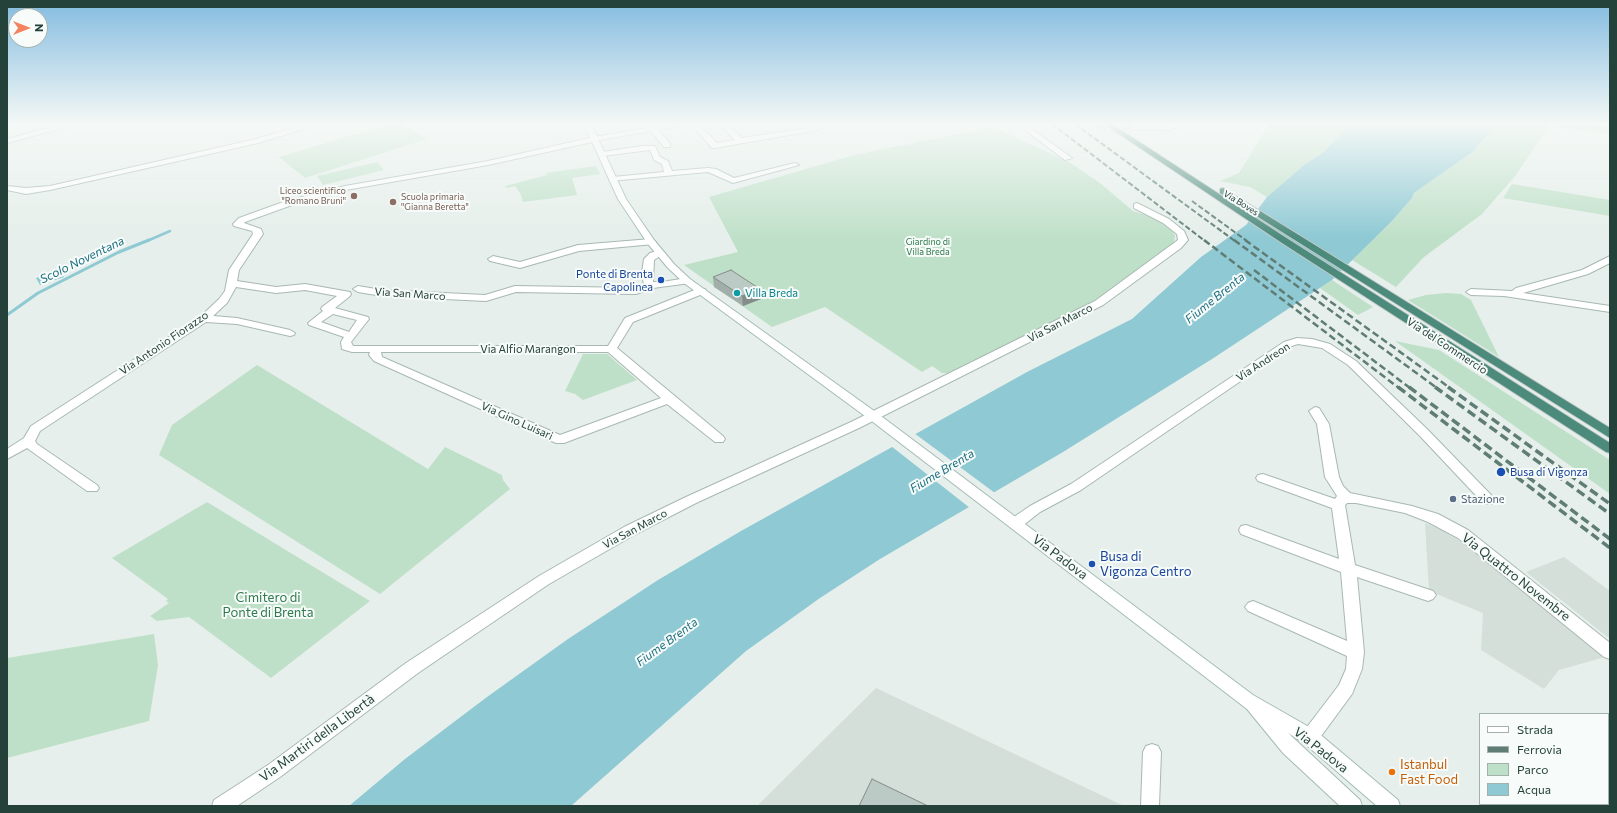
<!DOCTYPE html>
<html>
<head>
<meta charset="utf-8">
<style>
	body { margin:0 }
	#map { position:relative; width:1617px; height:813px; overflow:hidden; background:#e6efeb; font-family:Commissioner,sans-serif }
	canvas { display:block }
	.frame { position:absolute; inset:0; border:8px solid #24423a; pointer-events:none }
	.legend { position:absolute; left:1479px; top:713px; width:130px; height:92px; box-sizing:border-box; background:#f7fbf9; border:1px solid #a3b1ad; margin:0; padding:5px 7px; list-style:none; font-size:12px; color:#24423a }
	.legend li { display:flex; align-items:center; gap:8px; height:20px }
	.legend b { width:20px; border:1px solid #a3b1ad }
	.north { position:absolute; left:8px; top:8px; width:40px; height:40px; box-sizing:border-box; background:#f7fbf9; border:1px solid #a3b1ad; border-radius:50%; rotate:90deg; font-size:11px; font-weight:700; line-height:16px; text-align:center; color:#24423a }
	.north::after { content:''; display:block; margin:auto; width:14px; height:18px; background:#f4845f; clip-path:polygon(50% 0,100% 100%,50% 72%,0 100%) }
</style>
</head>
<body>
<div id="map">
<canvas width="1617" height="813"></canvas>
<div class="frame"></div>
<ul class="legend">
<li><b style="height:5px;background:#fff"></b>Strada</li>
<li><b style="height:5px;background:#5f7d75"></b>Ferrovia</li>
<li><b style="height:11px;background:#bfe0c8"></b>Parco</li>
<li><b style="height:11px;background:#8ec9d4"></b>Acqua</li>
</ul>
<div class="north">N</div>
</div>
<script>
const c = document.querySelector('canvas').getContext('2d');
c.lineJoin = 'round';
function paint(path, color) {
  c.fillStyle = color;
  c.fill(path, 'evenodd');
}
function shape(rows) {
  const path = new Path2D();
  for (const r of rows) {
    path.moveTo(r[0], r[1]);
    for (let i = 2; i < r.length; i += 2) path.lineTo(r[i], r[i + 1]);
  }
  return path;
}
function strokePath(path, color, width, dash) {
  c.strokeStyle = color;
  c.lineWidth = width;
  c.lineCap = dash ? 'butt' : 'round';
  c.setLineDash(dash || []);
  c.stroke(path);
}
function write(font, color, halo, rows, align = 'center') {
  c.font = font + ' Commissioner,sans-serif';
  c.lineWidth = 4;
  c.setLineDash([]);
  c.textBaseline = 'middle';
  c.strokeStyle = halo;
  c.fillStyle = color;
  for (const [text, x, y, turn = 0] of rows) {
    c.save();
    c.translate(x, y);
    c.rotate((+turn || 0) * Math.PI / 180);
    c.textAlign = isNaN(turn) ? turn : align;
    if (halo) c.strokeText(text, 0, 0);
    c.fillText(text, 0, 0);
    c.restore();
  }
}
const built = shape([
	[1425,523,1441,530,1468,546,1605,657,1559,670,1544,689,1481,650,1483,613,1429,591],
	[1564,557,1610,591,1610,639,1526,572],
	[876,688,1124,806,757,806]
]);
const green = shape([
	[389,124,401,124,427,139,305,178,279,157],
	[1269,124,1350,124,1324,152,1304,165,1267,197,1250,187,1220,181,1239,173],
	[1499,124,1550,124,1516,175,1482,214,1424,257,1396,287,1352,260,1392,221,1412,198,1414,193,1474,151,1483,140],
	[1556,124,1610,126,1610,134,1555,127],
	[993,127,1069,162,1100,183,1133,211,1153,217,1166,224,1175,235,1174,243,1166,251,1092,303,949,373,942,373,932,366,922,372,825,307,772,327,684,265,738,252,709,197,854,155],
	[377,162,384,170,323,185,317,176],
	[596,166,600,174,572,178,577,195,523,202,521,195,515,186,507,188,505,186,547,175,545,173],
	[1512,184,1610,200,1610,216,1503,198],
	[1332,280,1373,307,1358,315,1320,288],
	[1446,293,1461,294,1471,300,1499,357,1408,300,1426,295],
	[1395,341,1439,350,1610,460,1610,494],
	[583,354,607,354,637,380,583,400,575,394,565,391],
	[257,365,428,469,445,447,502,475,503,480,510,489,380,594,159,455,172,425],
	[207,502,299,558,370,601,271,678,189,617,157,621,150,616,169,603,166,601,168,599,112,558],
	[154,634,158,665,149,721,7,758,7,658]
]);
const water = shape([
	[1350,124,1499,124,1483,140,1474,151,1414,193,1412,198,1392,221,1332,280,1212,359,1063,452,880,559,820,598,746,651,571,806,349,806,405,759,487,697,568,639,658,580,741,531,1027,372,1132,319,1201,257,1246,225,1267,197,1304,165,1324,152],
	[60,271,64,277,40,285,36,278]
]);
const pier = shape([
	[914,433,995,493,970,508,891,446]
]);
const streamFar1 = shape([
	[147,241,170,231]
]);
const stream = shape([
	[7,315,38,293,119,252,149,240]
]);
const minorTunnel = shape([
	[1098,125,1133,127]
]);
const minor = shape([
	[307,124,319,124,258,143,50,190,26,194,7,190,7,186,26,188,50,186,256,139,307,124],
	[645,124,652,124,670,143,670,147,664,147,645,124],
	[691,124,698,124,717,143,735,140,720,124,727,124,742,138,813,127,811,124,818,124,822,128,818,130,715,148,712,148,691,124],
	[1017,124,1025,124,1072,158,1065,160,1017,124],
	[1092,124,1101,124,1102,125,1098,127,1092,124],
	[1174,124,1187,124,1169,130,1133,129,1129,127,1133,125,1174,124],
	[594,137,598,139,597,141,488,165,346,190,292,205,245,222,244,223,261,229,263,234,239,270,237,281,276,287,305,284,350,292,351,294,350,296,335,308,368,317,369,319,351,342,353,346,608,346,625,318,697,289,705,289,706,291,705,293,633,322,617,348,723,436,725,439,723,442,715,442,667,404,564,443,556,443,374,361,369,355,370,352,352,352,342,349,341,342,344,337,309,325,308,323,323,311,321,309,322,307,337,296,305,290,276,293,236,287,227,303,213,316,237,318,290,330,295,333,294,335,290,336,237,324,206,322,40,431,35,441,37,444,97,485,99,488,97,491,87,491,27,448,7,459,7,449,24,438,31,426,200,317,219,299,225,291,229,270,253,234,252,231,234,226,233,224,239,218,286,201,345,186,488,161,594,137],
	[333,314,357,320,349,332,321,322,333,314],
	[381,352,608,352,661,398,560,435,382,357,381,352],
	[642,146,655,146,660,157,668,161,672,171,708,168,716,169,734,178,795,163,799,165,733,183,708,172,610,181,609,179,613,177,664,172,662,164,654,160,650,150,602,156,598,154,602,152,642,146],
	[1137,203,1169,219,1184,231,1188,240,1181,248,1103,305,859,428,696,503,634,535,549,584,418,673,280,777,237,806,212,806,214,800,268,765,406,663,539,576,624,527,686,497,851,422,1095,301,1178,240,1177,234,1163,223,1134,208,1134,204,1137,203],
	[651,239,656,242,654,244,579,251,520,268,490,261,488,259,493,256,520,262,578,245,651,239],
	[660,250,665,253,654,260,653,282,662,282,687,278,692,281,690,283,653,288,636,294,516,292,486,301,382,296,358,292,353,289,358,286,382,290,485,295,515,286,635,288,644,285,642,273,644,259,650,253,660,250],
	[1610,256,1610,263,1588,274,1523,293,1610,306,1610,312,1504,296,1471,295,1466,292,1471,289,1512,291,1516,288,1582,270,1610,256],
	[1297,338,1312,339,1330,344,1356,361,1427,429,1494,498,1496,501,1494,504,1484,504,1419,435,1348,365,1322,348,1298,344,1292,346,1081,490,1040,512,1021,527,1016,528,1011,527,1009,523,1011,519,1030,506,1071,484,1284,342,1297,338],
	[1315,407,1319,408,1329,424,1339,477,1343,486,1350,493,1412,506,1438,514,1468,530,1610,643,1610,659,1604,657,1458,538,1428,522,1405,513,1356,503,1347,503,1345,505,1355,565,1433,591,1436,595,1433,599,1428,601,1357,577,1364,652,1362,669,1352,694,1316,743,1310,745,1304,743,1301,737,1304,731,1339,685,1346,669,1347,656,1248,611,1245,607,1248,603,1253,601,1258,603,1347,641,1341,572,1241,534,1239,530,1241,526,1246,525,1339,559,1332,508,1258,481,1256,478,1258,475,1263,474,1335,499,1337,496,1325,477,1317,424,1309,411,1315,407],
	[1152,744,1158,746,1161,752,1159,806,1141,806,1143,752,1146,746,1152,744]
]);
const tertiary = shape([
	[64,124,77,124,7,143,7,139,64,124],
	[671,124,690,124,594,141,590,139,594,137,671,124]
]);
const secondary = shape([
	[584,124,591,124,626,199,654,240,674,264,690,279,877,413,1253,695,1316,731,1398,800,1400,806,1377,806,1304,743,1288,733,1360,800,1362,806,1340,806,1283,753,1247,709,869,419,684,283,668,268,648,244,618,199,584,124]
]);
const trunk = shape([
	[1104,124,1112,124,1288,239,1610,443,1610,453,1606,452,1282,243,1104,124],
	[1223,188,1610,428,1610,438,1220,193,1220,189,1223,188]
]);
const railFar2 = shape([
	[1052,124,1205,241],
	[1075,124,1235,241],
	[1192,201,1247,241]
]);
const railFar1 = shape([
	[1204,240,1399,388],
	[1234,240,1437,388],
	[1245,240,1450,388],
	[1254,270,1410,388]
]);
const rail = shape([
	[1398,387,1610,548],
	[1409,387,1610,539],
	[1435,387,1610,514],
	[1448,387,1610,504]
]);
const wall = shape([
	[713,277,760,289,761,299,743,306,714,287]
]);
const shadedWall = shape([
	[760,289,761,299,743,306,742,296]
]);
const building = shape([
	[731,270,760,289,742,296,713,277,731,270],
	[872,779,928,806,859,806,872,779]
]);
const markers = [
	[354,196,4,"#8d6e63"],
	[393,202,4,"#8d6e63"],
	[661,280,4,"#1a4fb4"],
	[737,293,4,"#0f9aa8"],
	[1501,472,5,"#1a4fb4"],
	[1453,499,4,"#5c6f8a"],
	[1092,564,4,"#1a4fb4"],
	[1392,772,4,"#e8710a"]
];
const farEducationnames = [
	["Liceo scientifico",346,191],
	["\"Romano Bruni\"",346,201],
	["Scuola primaria",401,197,"left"],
	["\"Gianna Beretta\"",401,207,"left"]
];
const farStreetnames = [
	["Via Boves",1241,203,32]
];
const farParknames = [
	["Giardino di",928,242],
	["Villa Breda",928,252]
];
const transitNames = [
	["Ponte di Brenta",653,274],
	["Capolinea",653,287],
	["Busa di Vigonza",1510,472,"left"]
];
const cultureNames = [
	["Villa Breda",745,293]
];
const streetNames = [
	["Via San Marco",410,294,4],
	["Via San Marco",1060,323,-27],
	["Via Antonio Fiorazzo",164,343,-34],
	["Via del Commercio",1447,346,33],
	["Via Alfio Marangon",528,349],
	["Via Andreon",1263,362,-33],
	["Via Gino Luisari",517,421,24],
	["Via San Marco",635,529,-28]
];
const serviceNames = [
	["Stazione",1461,499]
];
const waterNames = [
	["Scolo Noventana",82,260,-26],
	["Fiume Brenta",1215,298,-39],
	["Fiume Brenta",942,471,-31],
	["Fiume Brenta",667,642,-36]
];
const nearStreetnames = [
	["Via Padova",1060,557,37],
	["Via Quattro Novembre",1516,577,38],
	["Via Martiri della Libertà",317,738,-36],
	["Via Padova",1321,750,38]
];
const nearTransitnames = [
	["Busa di",1100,557],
	["Vigonza Centro",1100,572]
];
const nearParknames = [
	["Cimitero di",268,598],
	["Ponte di Brenta",268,613]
];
const nearFoodnames = [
	["Istanbul",1400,765],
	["Fast Food",1400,780]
];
paint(built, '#d4dfda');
paint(green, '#bfe0c8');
paint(water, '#8ec9d4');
paint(pier, '#e6efeb');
strokePath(streamFar1, '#8ec9d4', 2.5);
strokePath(stream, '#8ec9d4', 3);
strokePath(minorTunnel, '#bfccc8', 8, [8, 4]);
strokePath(minor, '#a8b8b2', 2);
strokePath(tertiary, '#a8b8b2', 2);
strokePath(secondary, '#a4bbb3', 2);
strokePath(trunk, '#c2cac8', 2);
paint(minor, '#fff');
paint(tertiary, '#fff');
paint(secondary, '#fff');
paint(trunk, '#4c8a7c');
strokePath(railFar2, '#5f7d75', 2, [5.5, 2.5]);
strokePath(railFar1, '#5f7d75', 2.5, [7, 3.5]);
strokePath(rail, '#5f7d75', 3.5, [9, 4.5]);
paint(wall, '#a1aea9');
paint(shadedWall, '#838d89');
paint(building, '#bbcac4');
strokePath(building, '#838d89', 1);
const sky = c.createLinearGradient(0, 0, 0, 238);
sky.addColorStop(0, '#84bce0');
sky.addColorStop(0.52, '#f4f8f6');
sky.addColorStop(1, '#f4f8f600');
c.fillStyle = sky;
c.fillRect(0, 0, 1617, 238);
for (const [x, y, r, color] of markers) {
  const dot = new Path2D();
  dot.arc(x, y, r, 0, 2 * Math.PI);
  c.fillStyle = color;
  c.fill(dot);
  strokePath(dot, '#f7fbf9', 1.5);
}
write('9px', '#785e54', '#f7fbf9', farEducationnames, 'right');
write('9px', '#24423a', '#f7fbf9', farStreetnames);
write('9px', '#2d7a4b', '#f7fbf9', farParknames);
write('11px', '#164399', '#f7fbf9', transitNames, 'right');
write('11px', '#0d838f', '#f7fbf9', cultureNames, 'left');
write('11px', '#24423a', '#f7fbf9', streetNames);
write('11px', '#4e5e75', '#f7fbf9', serviceNames, 'left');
write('italic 12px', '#1c6f80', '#f7fbf9', waterNames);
write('13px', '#24423a', '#f7fbf9', nearStreetnames);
write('13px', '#164399', '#f7fbf9', nearTransitnames, 'left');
write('13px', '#2d7a4b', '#f7fbf9', nearParknames);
write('13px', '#c56008', '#f7fbf9', nearFoodnames, 'left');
</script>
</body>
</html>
